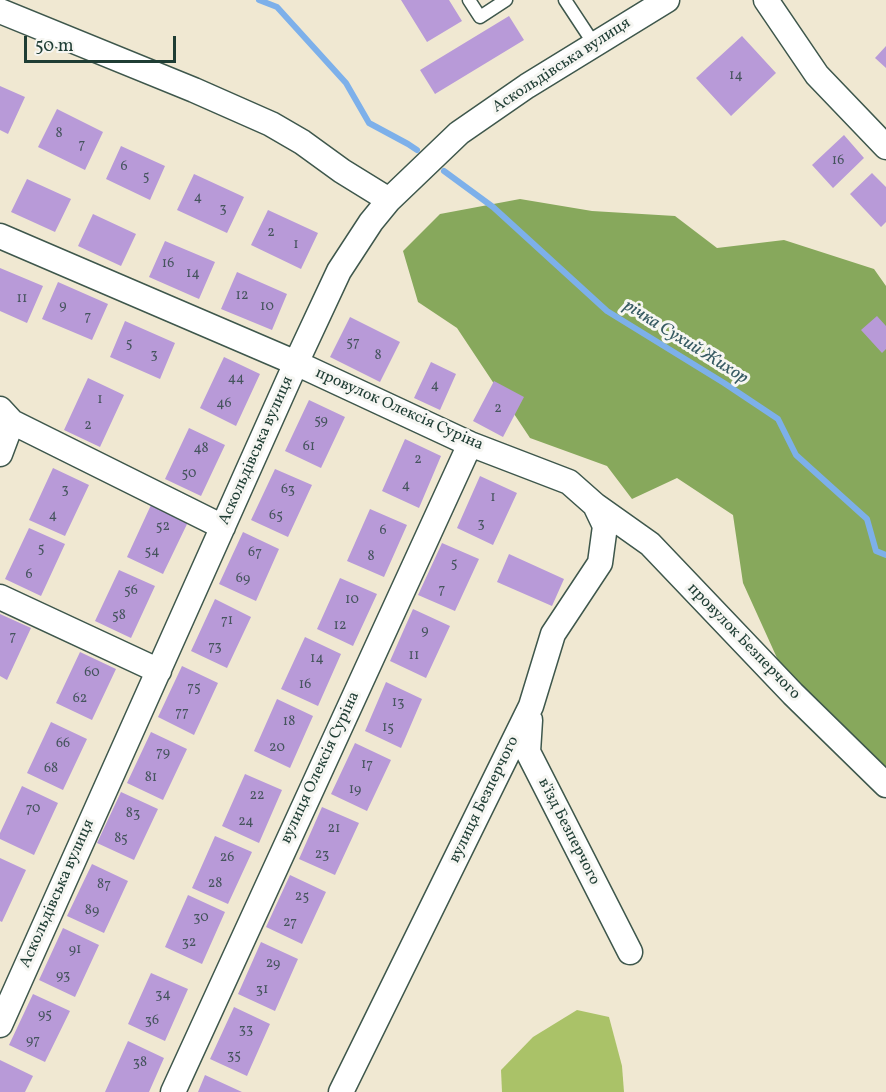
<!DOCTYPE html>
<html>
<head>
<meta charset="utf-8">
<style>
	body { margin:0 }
	#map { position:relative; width:886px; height:1092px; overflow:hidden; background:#f0e8d2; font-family:Vollkorn,serif }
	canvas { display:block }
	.scale { position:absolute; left:24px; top:36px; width:152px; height:27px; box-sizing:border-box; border:3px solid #1f3d34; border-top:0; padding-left:8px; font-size:18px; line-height:21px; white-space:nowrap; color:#1f3d34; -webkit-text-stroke:4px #f6f6f2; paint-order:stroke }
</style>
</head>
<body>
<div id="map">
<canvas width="886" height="1092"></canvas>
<div class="scale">50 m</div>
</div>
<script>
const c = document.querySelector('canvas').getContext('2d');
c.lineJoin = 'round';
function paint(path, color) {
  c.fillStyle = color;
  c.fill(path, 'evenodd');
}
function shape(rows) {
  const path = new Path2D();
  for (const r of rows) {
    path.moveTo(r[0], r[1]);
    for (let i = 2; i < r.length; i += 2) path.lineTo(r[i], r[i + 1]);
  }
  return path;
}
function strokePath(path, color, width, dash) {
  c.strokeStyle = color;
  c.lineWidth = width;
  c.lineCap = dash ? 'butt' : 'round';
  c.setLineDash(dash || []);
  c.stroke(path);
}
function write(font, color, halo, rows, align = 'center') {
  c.font = font + ' Vollkorn,serif';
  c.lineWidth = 6;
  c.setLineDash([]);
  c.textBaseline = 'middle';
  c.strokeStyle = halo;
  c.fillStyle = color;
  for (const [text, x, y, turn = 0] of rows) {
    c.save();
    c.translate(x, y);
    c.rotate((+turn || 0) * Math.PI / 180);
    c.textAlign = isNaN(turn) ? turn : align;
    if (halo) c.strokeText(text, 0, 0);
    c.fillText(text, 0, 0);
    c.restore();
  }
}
const green = shape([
	[577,1010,609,1017,622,1066,624,1092,502,1092,501,1070,533,1037]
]);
const forest = shape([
	[520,199,592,211,675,216,717,248,784,240,874,269,886,286,886,777,782,669,743,583,733,515,677,478,632,499,607,466,530,438,457,328,418,302,403,251,440,214]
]);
const stream = shape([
	[259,0,277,7,346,83,369,123,408,144,417,150],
	[444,171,493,207,607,311,724,383,778,419,796,455,867,519,876,551,886,555]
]);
const building = shape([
	[401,0,449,0,462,21,427,42],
	[509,16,524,40,435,94,420,70],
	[742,36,776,73,731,116,696,78],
	[886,46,886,68,875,58],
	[0,86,25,97,8,134,0,130],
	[57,109,103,132,85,170,38,147],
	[844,135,864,158,833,188,812,165],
	[121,146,165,166,150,200,106,179],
	[872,173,886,187,886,222,881,227,850,194],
	[194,174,244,197,227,233,177,210],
	[27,179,71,199,55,232,11,212],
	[268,210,318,233,301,269,251,245],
	[93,214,136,234,121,266,78,246],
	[165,241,215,262,199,299,149,277],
	[0,268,43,286,27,323,0,311],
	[237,272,287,294,272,330,221,309],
	[58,282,108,304,92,340,42,319],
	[877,316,886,326,886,349,882,353,861,330],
	[350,317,400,342,380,382,330,357],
	[125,321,175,343,160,379,110,357],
	[224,357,260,374,236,426,200,408],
	[431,362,456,374,440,410,414,398],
	[88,378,124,395,100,447,64,430],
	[494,381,524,397,503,437,473,421],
	[309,400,345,417,321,468,285,451],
	[189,428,225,445,201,496,165,479],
	[405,439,441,456,419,508,382,491],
	[53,468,89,485,65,536,29,520],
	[275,469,312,485,288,537,251,520],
	[480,476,517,493,493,545,457,528],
	[151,505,188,522,163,574,127,557],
	[370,509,407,525,384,577,347,561],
	[29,528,65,544,41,596,5,579],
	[243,532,279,549,256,601,219,584],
	[442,543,479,559,455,611,418,595],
	[509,554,564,579,552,606,497,582],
	[119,570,155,586,131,638,95,621],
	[340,578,377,594,353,646,317,629],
	[215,599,251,617,227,668,191,651],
	[413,609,450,626,426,678,390,661],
	[0,614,31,628,7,680,0,676],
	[305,637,341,654,318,706,281,689],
	[80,652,116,669,92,720,56,703],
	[182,666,218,683,194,735,158,717],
	[386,682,422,699,401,748,365,731],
	[277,699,313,716,290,768,254,751],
	[51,722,87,739,63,790,27,773],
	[151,732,187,749,163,800,127,783],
	[355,743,391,760,367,811,331,794],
	[245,774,282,790,259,843,222,826],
	[22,786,58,803,34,855,0,839,0,833],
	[121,792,158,809,134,860,97,843],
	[322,807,359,823,335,875,299,859],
	[215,836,252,852,228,904,192,888],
	[0,858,26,870,2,922,0,921],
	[92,864,128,881,104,933,67,916],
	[290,875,326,892,302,944,266,927],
	[188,895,225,912,202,964,165,947],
	[63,928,99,945,75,997,39,980],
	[261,942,298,959,275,1011,238,994],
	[151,973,188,989,165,1041,128,1024],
	[33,994,70,1011,45,1062,9,1045],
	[234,1007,270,1024,247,1076,210,1059],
	[128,1041,164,1058,149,1092,105,1092],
	[0,1060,33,1076,25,1092,0,1092],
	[205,1075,242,1092,198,1092]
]);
const lane = shape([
	[469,0,480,17,506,0],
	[565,0,594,44]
]);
const street = shape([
	[766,0,817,75,886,147],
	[0,11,194,90,271,124,302,142,342,171,389,200],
	[0,236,296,363,470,444,569,482,595,505,650,544,793,694,886,785],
	[0,409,12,422,0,454],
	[12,422,223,527],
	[0,597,159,671],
	[530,720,528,752,630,952],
	[0,1025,296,363,339,271,371,222,389,200,459,133,527,86,667,0],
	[173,1092,470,444],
	[341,1092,531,706,553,634,600,563,605,526,595,505]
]);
const numberNames = [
	["14",736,76],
	["8",59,134],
	["7",82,145],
	["16",838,161],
	["6",124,167],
	["5",146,177],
	["4",198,198],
	["3",223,209],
	["2",271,233],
	["1",296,245],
	["16",168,264],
	["14",193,274],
	["12",242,296],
	["11",22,299],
	["9",63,306],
	["10",267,307],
	["7",88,317],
	["57",353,343],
	["5",129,344],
	["3",154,355],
	["8",378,356],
	["44",236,379],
	["4",435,386],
	["1",100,400],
	["46",224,404],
	["2",498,409],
	["59",321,421],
	["2",88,426],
	["61",309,447],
	["48",201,449],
	["2",418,460],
	["50",189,474],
	["4",406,486],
	["3",65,490],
	["63",288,490],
	["1",493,498],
	["4",53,516],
	["65",276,516],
	["3",481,524],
	["52",163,527],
	["6",383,531],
	["5",41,549],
	["54",152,552],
	["67",255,553],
	["8",371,557],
	["5",454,564],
	["6",29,575],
	["69",243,579],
	["7",442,590],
	["56",131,591],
	["10",352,600],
	["58",119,616],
	["71",227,621],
	["12",340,626],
	["9",425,631],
	["7",13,637],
	["73",215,647],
	["11",414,656],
	["14",317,659],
	["60",92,673],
	["16",305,685],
	["75",194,688],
	["62",80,699],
	["13",398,703],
	["77",182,713],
	["18",289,722],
	["15",388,728],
	["66",63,744],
	["20",277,748],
	["79",163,753],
	["17",367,765],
	["68",51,769],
	["81",151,778],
	["19",355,790],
	["22",257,796],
	["70",33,809],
	["83",133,814],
	["24",246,822],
	["21",334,829],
	["85",121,839],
	["23",322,855],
	["26",227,858],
	["28",215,884],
	["87",104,885],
	["25",302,897],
	["89",92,911],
	["30",201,918],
	["27",290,923],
	["32",189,943],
	["91",75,950],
	["29",273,964],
	["93",63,976],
	["31",262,990],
	["34",163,995],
	["95",45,1015],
	["36",152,1021],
	["33",246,1030],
	["97",33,1041],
	["35",234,1056],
	["38",140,1063]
];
const streetNames = [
	["Аскольдівська вулиця",562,66,-33],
	["провулок Олексія Суріна",399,410,24],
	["Аскольдівська вулиця",257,451,-66],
	["провулок Безперчого",743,642,46],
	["вулиця Олексія Суріна",321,768,-65],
	["вулиця Безперчого",485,800,-64],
	["в'їзд Безперчого",568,832,63],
	["Аскольдівська вулиця",58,894,-66]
];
const waterNames = [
	["річка Сухий Жихор",685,343,32]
];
paint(green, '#aac268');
paint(forest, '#87a85c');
strokePath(stream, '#7db0ea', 6);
paint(building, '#b89ad8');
strokePath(lane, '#3e574c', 15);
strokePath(street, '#3e574c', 27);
strokePath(lane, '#fff', 12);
strokePath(street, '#fff', 24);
write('14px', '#45545d', null, numberNames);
write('16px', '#1f3d34', '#f6f6f2', streetNames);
write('italic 18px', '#365a62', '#f6f6f2', waterNames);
</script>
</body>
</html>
